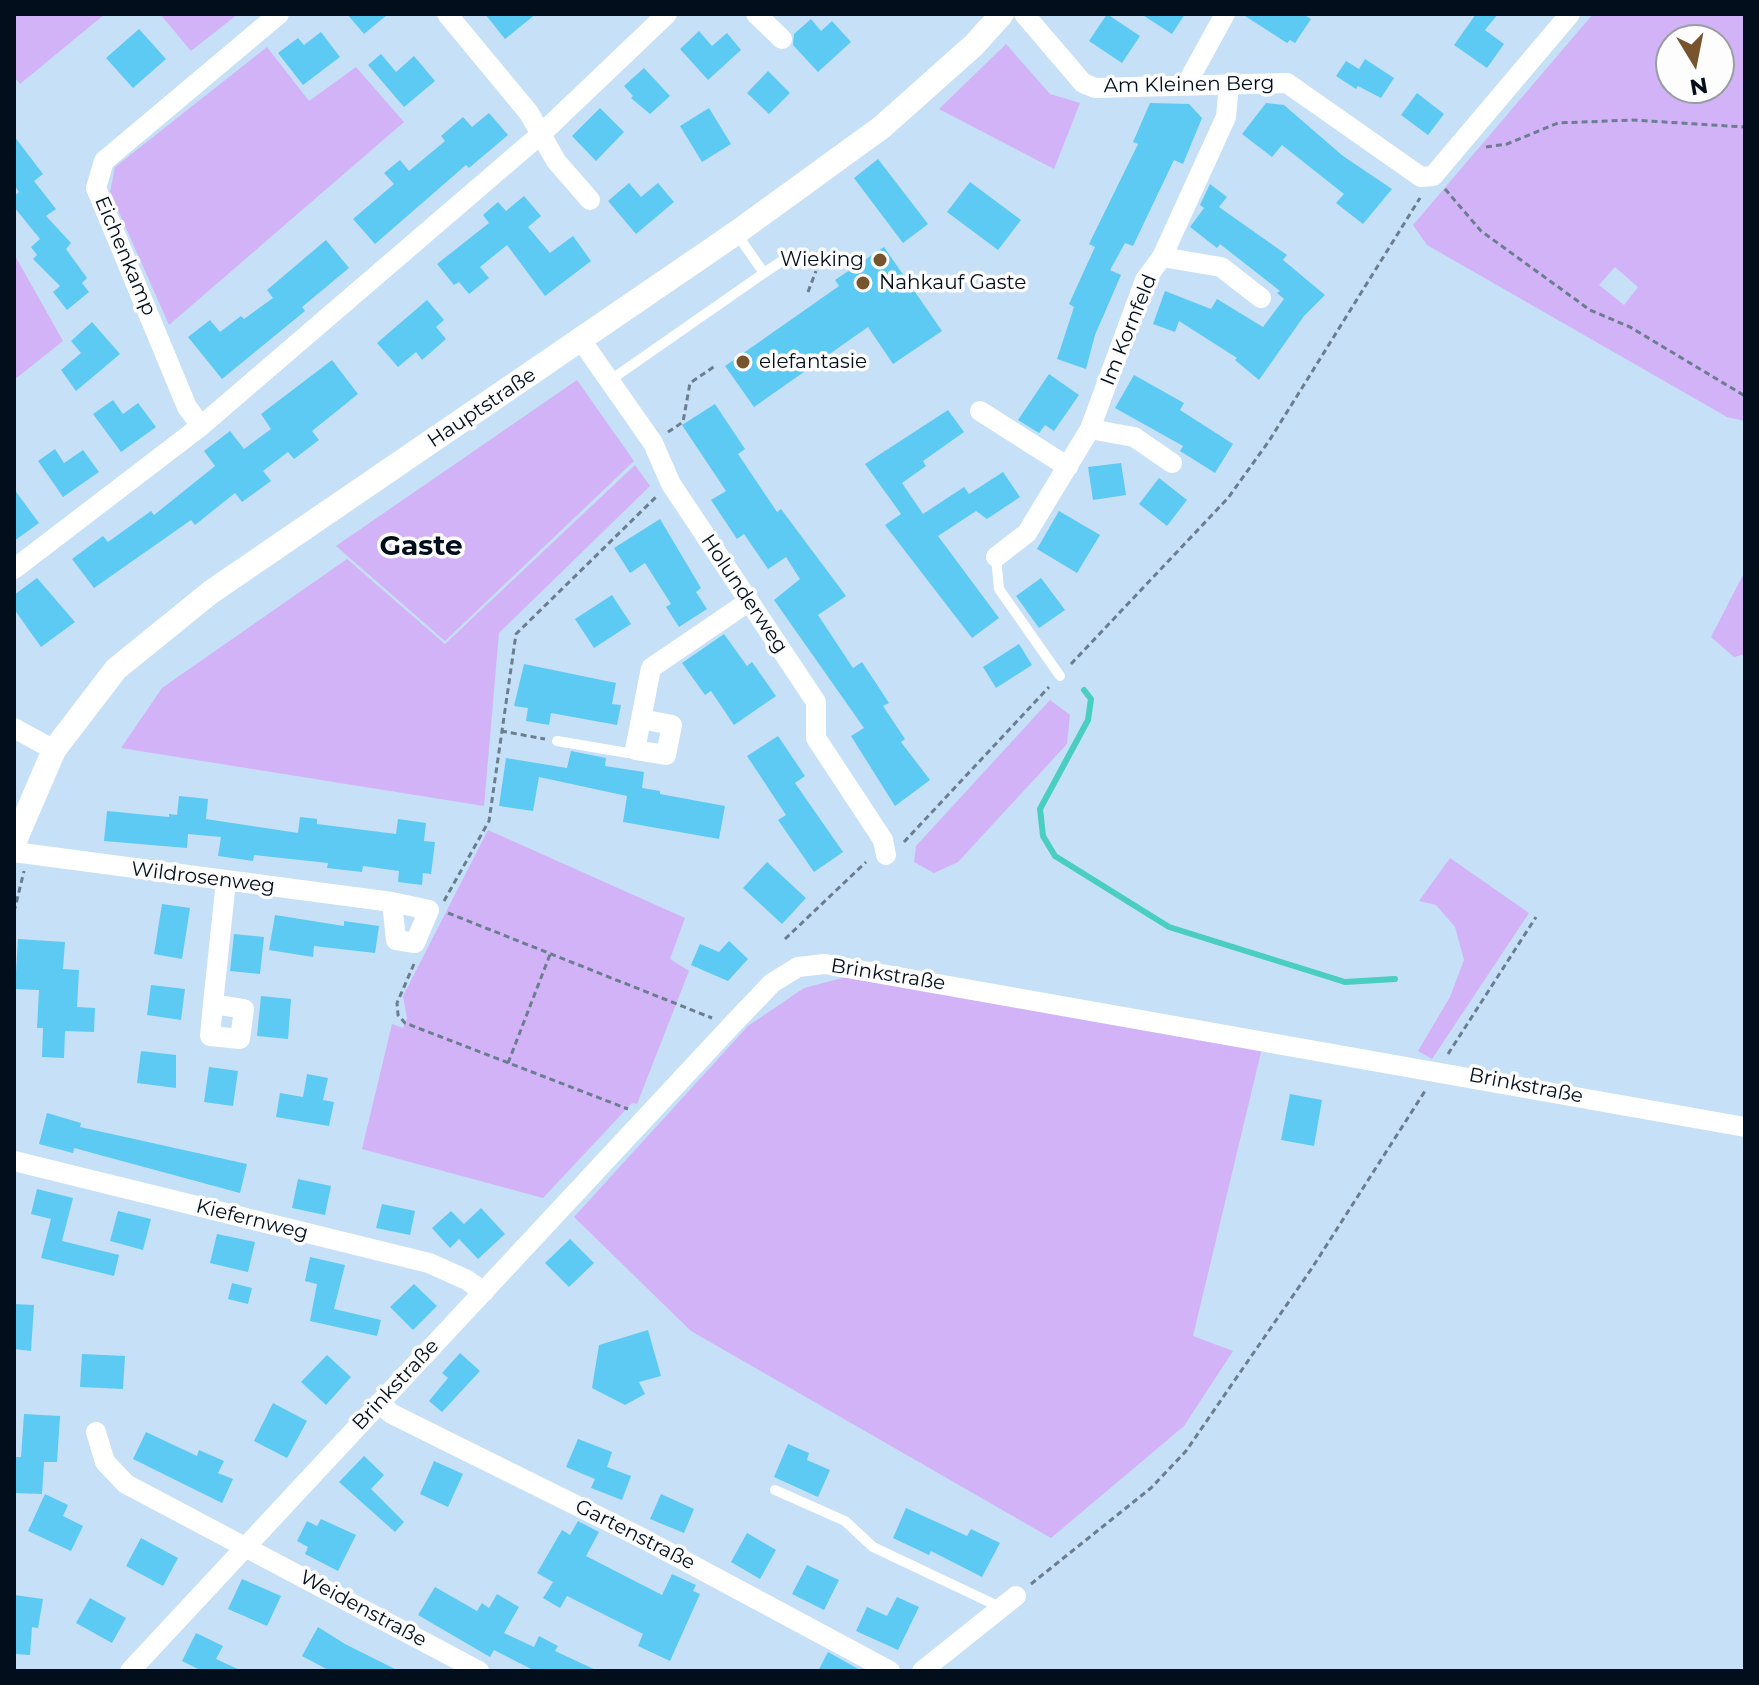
<!DOCTYPE html>
<html>
<head>
<meta charset="utf-8">
<style>
	body { margin:0 }
	#map { position:relative; width:1759px; height:1685px; overflow:hidden; background:#c6e0f7; font-family:Montserrat,sans-serif }
	canvas { display:block }
	.frame { position:absolute; inset:0; border:16px solid #020e1b; pointer-events:none }
	.north { position:absolute; left:1655px; top:24px; width:80px; height:80px; box-sizing:border-box; background:#fdfdfd; border:2px solid #999da3; border-radius:50%; rotate:170deg; font-size:22px; font-weight:700; line-height:32px; text-align:center; color:#020e1b }
	.north::after { content:''; display:block; margin:auto; width:28px; height:36px; background:#78542d; clip-path:polygon(50% 0,100% 100%,50% 72%,0 100%) }
</style>
</head>
<body>
<div id="map">
<canvas width="1759" height="1685"></canvas>
<div class="frame"></div>
<div class="north">N</div>
</div>
<script>
const c = document.querySelector('canvas').getContext('2d');
c.lineJoin = 'round';
function paint(path, color) {
  c.fillStyle = color;
  c.fill(path, 'evenodd');
}
function shape(rows) {
  const path = new Path2D();
  for (const r of rows) {
    path.moveTo(r[0], r[1]);
    for (let i = 2; i < r.length; i += 2) path.lineTo(r[i], r[i + 1]);
  }
  return path;
}
function strokePath(path, color, width, dash) {
  c.strokeStyle = color;
  c.lineWidth = width;
  c.lineCap = dash ? 'butt' : 'round';
  c.setLineDash(dash || []);
  c.stroke(path);
}
function write(font, color, halo, rows, align = 'center') {
  c.font = font + ' Montserrat,sans-serif';
  c.lineWidth = 7;
  c.setLineDash([]);
  c.textBaseline = 'middle';
  c.strokeStyle = halo;
  c.fillStyle = color;
  for (const [text, x, y, turn = 0] of rows) {
    c.save();
    c.translate(x, y);
    c.rotate((+turn || 0) * Math.PI / 180);
    c.textAlign = isNaN(turn) ? turn : align;
    if (halo) c.strokeText(text, 0, 0);
    c.fillText(text, 0, 0);
    c.restore();
  }
}
const green = shape([
	[14,14,105,14,20,84,14,77],
	[160,14,238,14,191,51],
	[1593,14,1745,14,1745,421,1727,417,1427,245,1413,225],
	[1671,40,1719,40,1719,88,1671,88],
	[1615,267,1638,287,1624,305,1599,285],
	[1006,44,1050,94,1080,103,1054,169,939,109],
	[267,47,309,101,356,67,404,122,169,325,110,192,115,167],
	[14,254,63,341,14,380],
	[577,380,634,461,445,641,336,546],
	[635,465,650,486,499,633,484,806,121,748,162,688,347,559,445,644],
	[1745,571,1745,654,1734,657,1711,637],
	[1050,700,1070,715,1067,744,958,862,934,873,914,862,916,846],
	[488,830,685,918,670,959,689,971,637,1104,632,1103,543,1198,362,1149,392,1024,403,1028,407,1018,403,996],
	[1450,858,1529,913,1432,1059,1418,1051,1450,997,1464,960,1455,927,1436,905,1419,901],
	[846,977,1262,1048,1193,1336,1233,1351,1184,1426,1051,1538,691,1331,574,1217,748,1026,804,988]
]);
const stream = shape([
	[1084,690,1091,699,1088,720,1040,809,1043,836,1055,856,1169,927,1345,982,1395,979]
]);
const building = shape([
	[347,14,388,14,364,34],
	[485,14,536,14,505,39],
	[1107,14,1140,36,1122,63,1089,41],
	[1141,14,1185,14,1172,34],
	[1242,14,1303,14,1311,19,1295,43,1290,40,1287,43],
	[1476,14,1498,14,1485,30,1504,44,1487,68,1454,45],
	[811,19,821,31,832,21,851,42,818,72,793,45,794,34],
	[139,29,166,59,133,88,106,58],
	[699,31,712,46,727,33,741,50,708,80,680,49],
	[321,32,340,57,303,85,278,53,298,38,304,45],
	[381,54,396,72,414,56,435,81,404,107,368,65],
	[1365,59,1394,78,1381,98,1358,86,1356,89,1336,76,1346,61,1359,69],
	[644,68,670,96,650,114,631,98,633,96,624,86],
	[768,71,790,93,769,114,747,93],
	[1417,93,1444,114,1428,135,1401,115],
	[1150,103,1189,104,1202,118,1183,164,1174,160,1133,246,1125,243,1110,270,1121,275,1095,335,1086,369,1057,359,1074,307,1069,304,1095,247,1089,244,1138,144,1133,142],
	[1266,103,1284,105,1343,156,1392,189,1363,224,1336,203,1344,194,1282,145,1272,157,1242,134],
	[600,108,624,132,596,161,572,136],
	[709,108,731,144,702,162,680,126],
	[489,113,508,135,469,168,466,165,375,244,353,219,394,184,384,173,400,160,409,171,445,141,441,136,463,117,472,127],
	[14,136,43,174,34,181,56,209,46,216,71,243,66,249,87,278,82,283,89,292,67,310,53,292,60,286,33,259,37,255,31,247,40,239,14,207,14,196,19,192,14,185],
	[878,159,928,224,903,243,854,178],
	[970,182,1021,220,998,250,947,212],
	[629,183,641,197,658,183,674,202,636,234,608,201],
	[1210,184,1227,197,1219,207,1287,255,1283,260,1325,295,1304,316,1259,380,1235,360,1237,358,1179,321,1175,332,1153,324,1165,291,1211,309,1217,299,1263,327,1284,299,1277,293,1280,291,1220,244,1217,248,1190,227,1204,208,1200,205],
	[524,196,541,216,528,227,550,253,573,236,591,261,545,296,507,245,480,267,489,278,469,294,459,282,454,285,437,264,489,223,483,215,498,202,506,211],
	[326,240,349,268,302,307,305,311,222,379,188,337,210,320,220,332,241,316,244,319,273,298,267,290],
	[884,247,942,331,893,364,868,327,754,407,725,366,839,286,835,280],
	[427,300,444,320,436,327,446,339,422,360,416,352,398,367,377,343],
	[92,322,120,354,76,391,61,370,81,353,71,341],
	[332,360,358,394,312,431,319,440,294,459,288,452,263,471,271,481,242,502,235,493,195,525,191,520,94,588,72,559,103,536,108,542,151,511,154,515,215,466,204,451,230,431,244,449,271,429,261,414],
	[1049,374,1079,395,1054,431,1045,425,1039,433,1018,420],
	[1134,375,1184,403,1180,410,1233,444,1215,473,1180,451,1183,446,1115,408],
	[113,400,123,414,138,403,156,427,121,452,93,414],
	[715,404,745,449,738,454,777,512,781,509,846,596,818,615,853,668,862,662,889,703,883,706,905,739,901,742,930,780,895,806,851,736,864,728,774,600,800,579,786,557,768,569,744,534,737,539,711,500,726,491,682,425],
	[948,410,964,432,923,461,926,466,902,483,923,514,964,487,969,494,1003,472,1020,497,987,519,976,511,938,536,999,618,972,638,885,525,901,514,865,464],
	[55,449,64,463,83,450,99,472,63,497,38,461],
	[1121,463,1126,495,1093,500,1088,467],
	[1159,478,1187,500,1167,526,1139,504],
	[14,489,39,523,14,541],
	[1059,511,1100,535,1077,573,1037,549],
	[660,519,701,588,696,592,707,609,679,627,666,607,671,604,645,563,630,573,614,548],
	[37,578,75,622,41,647,14,609,14,595],
	[1041,578,1065,610,1039,628,1016,596],
	[612,595,631,624,594,648,575,619],
	[724,634,747,666,752,662,776,696,734,725,711,691,705,695,682,663],
	[1019,644,1032,665,996,688,983,667],
	[524,664,616,683,612,704,621,705,617,725,551,713,549,725,526,721,528,708,514,706],
	[778,736,805,776,795,783,843,852,814,872,778,820,786,815,747,756],
	[571,751,606,758,605,766,644,772,642,788,660,791,660,794,725,806,719,839,623,822,627,796,539,777,533,811,499,806,506,758,567,768],
	[179,796,208,799,206,819,298,833,300,817,317,819,317,824,396,834,398,819,426,823,424,841,435,842,431,874,423,873,422,885,398,882,399,871,363,866,362,872,327,868,328,863,254,855,253,861,218,856,221,837,188,834,187,848,104,841,107,811,169,817,169,814,177,815],
	[767,862,806,898,782,924,743,888],
	[162,904,190,908,182,959,154,954],
	[275,915,344,926,344,921,379,926,375,953,314,946,313,957,269,950],
	[234,934,264,937,260,974,230,971],
	[18,939,65,942,63,969,79,970,77,1007,95,1008,94,1032,65,1031,64,1058,42,1057,43,1028,37,1028,39,990,15,989],
	[729,941,748,959,728,981,691,965,700,944,719,952],
	[151,985,185,989,181,1020,147,1015],
	[261,996,291,999,288,1039,257,1036],
	[141,1051,176,1055,176,1088,137,1083],
	[209,1067,238,1071,233,1106,204,1102],
	[307,1074,328,1078,323,1100,334,1102,329,1126,276,1117,280,1093,303,1097],
	[1290,1094,1322,1100,1314,1146,1281,1140],
	[47,1113,81,1123,80,1127,247,1164,240,1193,74,1148,73,1153,39,1144],
	[298,1179,331,1186,325,1215,292,1208],
	[37,1189,73,1198,62,1241,119,1255,114,1276,41,1258,51,1219,31,1214],
	[382,1204,415,1211,410,1235,376,1228],
	[481,1208,505,1234,478,1259,459,1239,450,1248,432,1228,451,1211,464,1224],
	[118,1211,151,1219,143,1250,110,1241],
	[217,1234,255,1242,248,1272,210,1263],
	[570,1239,594,1263,569,1287,545,1263],
	[310,1257,345,1265,334,1309,381,1320,377,1336,310,1321,317,1284,305,1281],
	[232,1283,252,1288,248,1304,228,1299],
	[414,1284,437,1306,413,1330,390,1307],
	[14,1304,34,1305,31,1351,14,1349],
	[648,1330,661,1376,639,1382,645,1394,625,1405,592,1388,599,1345],
	[460,1353,480,1371,442,1412,429,1401,448,1378,442,1373],
	[82,1354,125,1356,123,1389,80,1387],
	[327,1355,351,1377,326,1405,301,1382],
	[273,1403,307,1421,287,1458,254,1441],
	[24,1414,60,1416,57,1462,44,1462,42,1494,14,1493,14,1457,21,1457],
	[146,1432,197,1456,199,1450,224,1461,218,1473,233,1479,222,1503,133,1459],
	[578,1439,612,1452,607,1467,631,1476,622,1500,591,1488,595,1479,566,1467],
	[788,1444,809,1453,807,1460,830,1470,818,1497,774,1477],
	[364,1456,384,1475,371,1489,404,1522,395,1532,339,1482],
	[434,1461,463,1474,448,1507,420,1494],
	[45,1494,68,1505,63,1516,83,1526,71,1551,28,1531],
	[661,1494,694,1509,684,1533,650,1519],
	[906,1508,967,1536,971,1529,1000,1543,982,1577,931,1551,929,1555,893,1538],
	[321,1519,356,1535,338,1571,305,1554,308,1547,297,1541,307,1521,317,1526],
	[578,1521,599,1532,586,1556,662,1595,672,1574,696,1585,693,1591,700,1594,670,1661,638,1646,643,1634,567,1596,560,1608,543,1598,553,1582,537,1573,562,1530,570,1535],
	[747,1533,776,1550,760,1579,731,1562],
	[141,1538,178,1558,163,1586,126,1566],
	[807,1565,839,1580,824,1610,792,1594],
	[242,1579,281,1596,267,1626,228,1609],
	[435,1587,477,1611,482,1603,489,1608,497,1594,519,1607,504,1633,534,1647,539,1636,558,1646,555,1651,598,1671,535,1671,494,1650,490,1657,418,1615],
	[14,1595,43,1599,38,1628,32,1627,30,1655,14,1654],
	[897,1597,919,1607,898,1650,856,1631,867,1607,887,1616],
	[90,1598,126,1618,112,1643,76,1623],
	[318,1627,345,1644,399,1671,330,1671,302,1656],
	[196,1633,223,1646,216,1659,242,1671,202,1671,182,1661],
	[828,1652,862,1671,818,1671]
]);
const path = shape([
	[1486,147,1507,144,1558,123,1632,120,1745,127],
	[1445,189,1481,231,1590,310,1630,327,1745,396],
	[808,292,816,271],
	[668,432,683,422,690,383,715,366],
	[1071,664,1228,498,1269,441,1420,198],
	[501,731,545,739],
	[904,842,1049,687],
	[444,901,489,821,516,634,656,497],
	[14,912,24,871],
	[448,913,712,1018],
	[785,939,866,862],
	[414,964,397,1003,398,1015,405,1023,628,1109],
	[1448,1054,1536,917],
	[508,1063,551,952],
	[1031,1584,1151,1488,1186,1451,1312,1268,1425,1091]
]);
const service = shape([
	[764,273,785,259],
	[609,381,764,273,736,233],
	[996,557,999,589,1060,676],
	[557,741,628,753,635,750],
	[775,1490,845,1521,873,1547,1002,1608]
]);
const minor = shape([
	[447,14,529,113,556,161,590,200],
	[756,14,782,39],
	[1024,14,1083,83,1095,88,1287,83,1421,177,1433,176,1570,14],
	[1186,85,1225,14],
	[1162,257,1221,267,1261,298],
	[581,340,653,443,671,484,816,702,816,738,883,840,886,855],
	[980,411,1068,467],
	[201,426,187,407,96,188,104,161,279,14],
	[1090,429,1134,437,1172,463],
	[996,557,1027,533,1090,429,1145,280,1162,257,1226,117,1229,85],
	[14,569,201,426,541,134,667,14],
	[641,719,672,725,666,755,635,750,651,668,748,602],
	[14,728,54,750],
	[14,852,392,902,429,910,415,943,396,940,392,902],
	[213,1004,244,1009,240,1039,210,1036,213,1004,226,881],
	[14,1161,429,1263,467,1280,484,1292],
	[379,1403,392,1414,642,1538,890,1671],
	[96,1432,105,1462,126,1484,479,1671],
	[130,1671,731,1026,772,983,798,967,825,964,1745,1127],
	[922,1671,1016,1596]
]);
const tertiary = shape([
	[14,843,54,750,116,669,211,592,736,233,882,127,974,45,1002,14]
]);
const markers = [
	[880,260,8,"#78542d"],
	[863,283,8,"#78542d"],
	[743,362,8,"#78542d"]
];
const streetNames = [
	["Am Kleinen Berg",1189,85,-1],
	["Eichenkamp",125,256,67],
	["Im Kornfeld",1129,330,-68],
	["Hauptstraße",482,408,-34],
	["Holunderweg",744,594,56],
	["Wildrosenweg",203,878,7],
	["Brinkstraße",888,975,9],
	["Brinkstraße",1526,1086,11],
	["Kiefernweg",252,1220,14],
	["Brinkstraße",396,1385,-47],
	["Gartenstraße",635,1535,27],
	["Weidenstraße",363,1609,28]
];
const poiNames = [
	["Wieking",864,260,"right"],
	["Nahkauf Gaste",879,283],
	["elefantasie",759,362]
];
const districtNames = [
	["Gaste",421,547]
];
paint(green, '#d3b3f7');
strokePath(stream, '#4acec1', 6);
paint(building, '#5dcaf4');
strokePath(path, '#6a7e90', 3, [6, 4]);
strokePath(service, '#fff', 10);
strokePath(minor, '#fff', 20);
strokePath(tertiary, '#fff', 24);
for (const [x, y, r, color] of markers) {
  const dot = new Path2D();
  dot.arc(x, y, r, 0, 2 * Math.PI);
  c.fillStyle = color;
  c.fill(dot);
  strokePath(dot, '#fdfdfd', 3);
}
write('20px', '#020e1b', '#fdfdfd', streetNames);
write('20px', '#020e1b', '#fdfdfd', poiNames, 'left');
write('bold 28px', '#020e1b', '#fdfdfd', districtNames);
</script>
</body>
</html>
